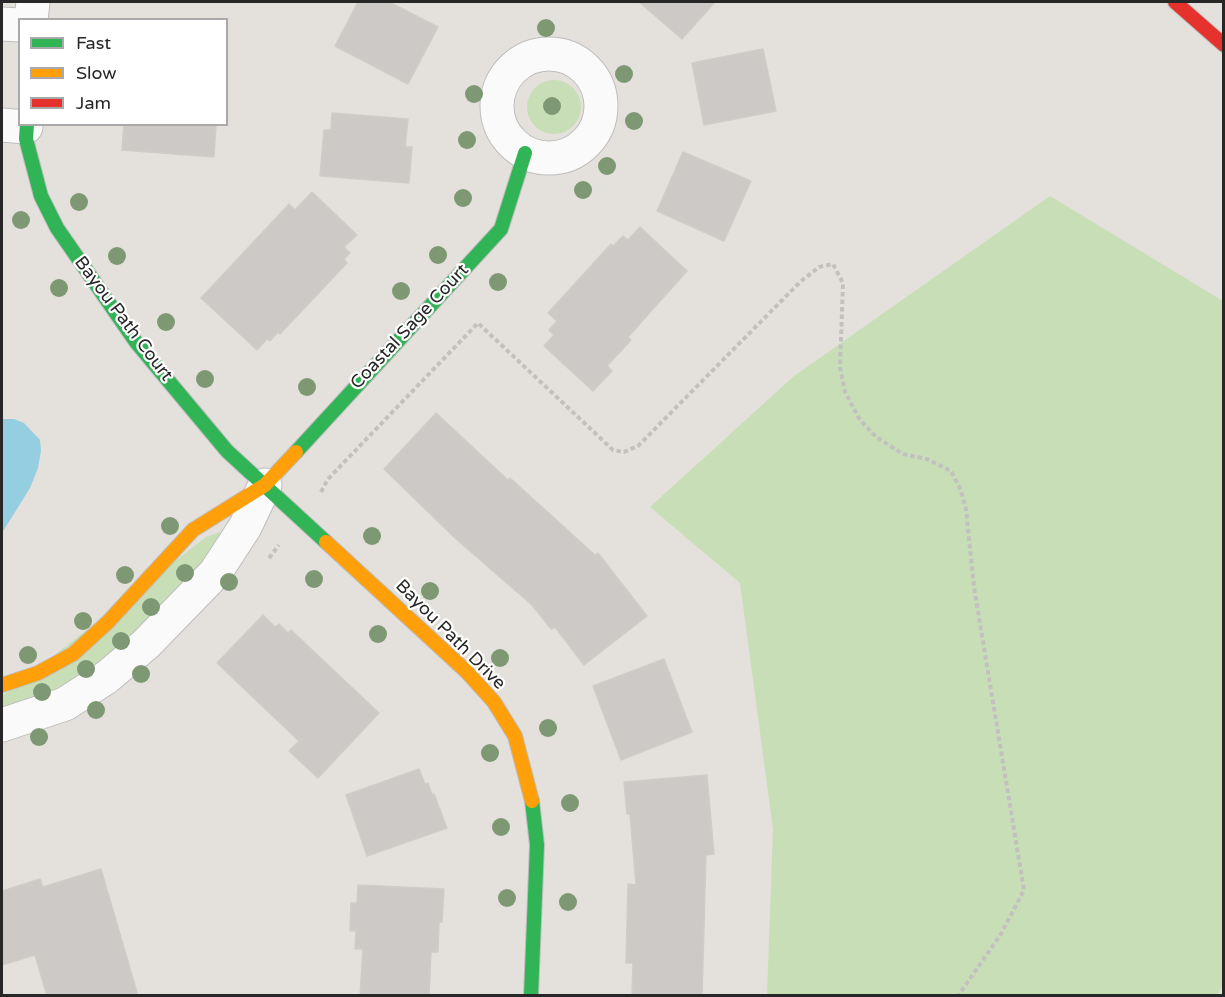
<!DOCTYPE html>
<html>
<head>
<meta charset="utf-8">
<style>
	body { margin:0 }
	#map { position:relative; width:1225px; height:997px; overflow:hidden; background:#e4e1dc; font-family:"Varela Round",sans-serif }
	canvas { display:block }
	.frame { position:absolute; inset:0; border:3px solid #272727; pointer-events:none }
	.legend { position:absolute; left:18px; top:18px; width:210px; height:108px; box-sizing:border-box; background:#fff; border:2px solid #a9a9a9; margin:0; padding:8px 10px; list-style:none; font-size:18px; color:#272727 }
	.legend li { display:flex; align-items:center; gap:12px; height:30px }
	.legend b { width:30px; border:2px solid #a9a9a9 }
</style>
</head>
<body>
<div id="map">
<canvas width="1225" height="997"></canvas>
<div class="frame"></div>
<ul class="legend">
<li><b style="height:8px;background:#30b455"></b>Fast</li>
<li><b style="height:8px;background:#ff9f0a"></b>Slow</li>
<li><b style="height:8px;background:#e5322d"></b>Jam</li>
</ul>
</div>
<script>
const c = document.querySelector('canvas').getContext('2d');
c.lineJoin = 'round';
function paint(path, color) {
  c.fillStyle = color;
  c.fill(path, 'evenodd');
}
function shape(rows) {
  const path = new Path2D();
  for (const r of rows) {
    if (r.length === 3) {
      path.moveTo(r[0] + r[2], r[1]);
      path.arc(r[0], r[1], r[2], 0, 2 * Math.PI);
      continue;
    }
    path.moveTo(r[0], r[1]);
    for (let i = 2; i < r.length; i += 2) path.lineTo(r[i], r[i + 1]);
  }
  return path;
}
function strokePath(path, color, width, dash) {
  c.strokeStyle = color;
  c.lineWidth = width;
  c.lineCap = dash ? 'butt' : 'round';
  c.setLineDash(dash || []);
  c.stroke(path);
}
function write(font, color, halo, rows, align = 'center') {
  c.font = font + ' "Varela Round",sans-serif';
  c.lineWidth = 4.5;
  c.setLineDash([]);
  c.textBaseline = 'middle';
  c.strokeStyle = halo;
  c.fillStyle = color;
  for (const [text, x, y, turn = 0] of rows) {
    c.save();
    c.translate(x, y);
    c.rotate((+turn || 0) * Math.PI / 180);
    c.textAlign = isNaN(turn) ? turn : align;
    if (halo) c.strokeText(text, 0, 0);
    c.fillText(text, 0, 0);
    c.restore();
  }
}
const green = shape([
	[554,107,27],
	[1050,196,1223,301,1224,982,1218,995,767,995,773,829,740,583,650,507,794,376],
	[220,532,225,537,222,545,110,662,85,680,2,713,2,696,206,537]
]);
const water = shape([
	[2,419,14,419,24,423,40,440,41,451,38,468,30,488,2,533]
]);
const building = shape([
	[358,2,389,2,438,27,408,84,335,46,358,2],
	[639,2,715,2,682,39,639,2],
	[763,49,776,111,704,125,692,63,763,49],
	[332,113,408,119,405,147,412,147,409,183,320,176,324,130,331,130,332,113],
	[124,124,216,124,214,157,122,150,124,124],
	[683,152,751,181,724,241,657,211,683,152],
	[312,192,357,235,344,247,350,253,344,259,347,263,280,334,278,332,270,341,267,339,257,350,201,298,289,204,295,210,312,192],
	[640,227,687,271,628,337,631,340,607,366,612,371,593,391,544,346,554,335,549,330,557,321,548,313,611,244,613,246,623,236,628,240,640,227],
	[436,413,508,480,510,478,595,555,598,553,647,616,584,665,555,627,551,629,532,605,455,538,384,469,436,413],
	[263,615,275,627,279,624,288,633,291,630,379,713,318,778,289,751,299,741,217,663,263,615],
	[664,659,692,732,621,760,593,686,664,659],
	[419,769,425,784,428,783,432,795,434,794,447,828,367,856,346,795,419,769],
	[707,775,714,854,706,855,702,996,632,996,633,963,626,963,628,884,636,885,630,814,627,814,624,782,707,775],
	[101,869,138,996,47,996,35,955,2,965,2,891,40,879,43,887,101,869],
	[358,885,444,889,442,922,439,922,438,952,431,952,429,996,360,996,363,949,355,949,356,931,350,931,351,903,357,903,358,885]
]);
const path = shape([
	[321,492,328,479,478,323,613,450,624,452,638,446,800,282,819,267,833,264,843,283,840,367,845,392,860,420,876,437,903,454,927,459,951,471,960,488,966,509,974,587,1024,890,1001,934,958,996],
	[269,558,279,545]
]);
const street = shape([
	[31,20,33,2],
	[2,24,20,25],
	[549,106,52],
	[2,125,26,127],
	[2,725,65,704,107,677,146,644,215,573,245,527,265,485]
]);
const fast = shape([
	[27,124,26,139,41,196,57,228,136,342,227,451,326,542],
	[296,452,501,229,525,153],
	[531,996,537,845,532,801]
]);
const slow = shape([
	[326,542,466,671,494,702,515,736,532,801],
	[2,685,38,673,73,654,108,622,193,530,265,485,296,452]
]);
const jam = shape([
	[1175,2,1224,45]
]);
const trees = [
	[546,28],
	[624,74],
	[474,94],
	[552,106],
	[634,121],
	[467,140],
	[607,166],
	[583,190],
	[463,198],
	[79,202],
	[21,220],
	[438,255],
	[117,256],
	[498,282],
	[59,288],
	[401,291],
	[166,322],
	[205,379],
	[307,387],
	[170,526],
	[372,536],
	[185,573],
	[125,575],
	[314,579],
	[229,582],
	[430,591],
	[151,607],
	[83,621],
	[378,634],
	[121,641],
	[28,655],
	[500,658],
	[86,669],
	[141,674],
	[42,692],
	[96,710],
	[548,728],
	[39,737],
	[490,753],
	[570,803],
	[501,827],
	[507,898],
	[568,902]
];
const streetNames = [
	["Bayou Path Court",123,319,53],
	["Coastal Sage Court",410,327,-47],
	["Bayou Path Drive",450,635,45]
];
paint(green, '#c7deb7');
paint(water, '#95cee1');
paint(building, '#ccc9c6');
strokePath(building, '#cfcdc8', 1.5);
strokePath(street, '#bebdbe', 35);
strokePath(fast, '#bebdbe', 16);
strokePath(slow, '#bebdbe', 16);
strokePath(jam, '#bebdbe', 16);
strokePath(path, '#c2c1c0', 4, [4.5, 3]);
strokePath(street, '#fbfafa', 33);
strokePath(fast, '#30b455', 14);
strokePath(slow, '#ff9f0a', 14);
strokePath(jam, '#e5322d', 14);
c.fillStyle = '#7f9874';
for (const [x, y] of trees) {
  c.beginPath();
  c.arc(x, y, 9, 0, 2 * Math.PI);
  c.fill();
}
write('18px', '#272727', '#fff', streetNames);
</script>
</body>
</html>
